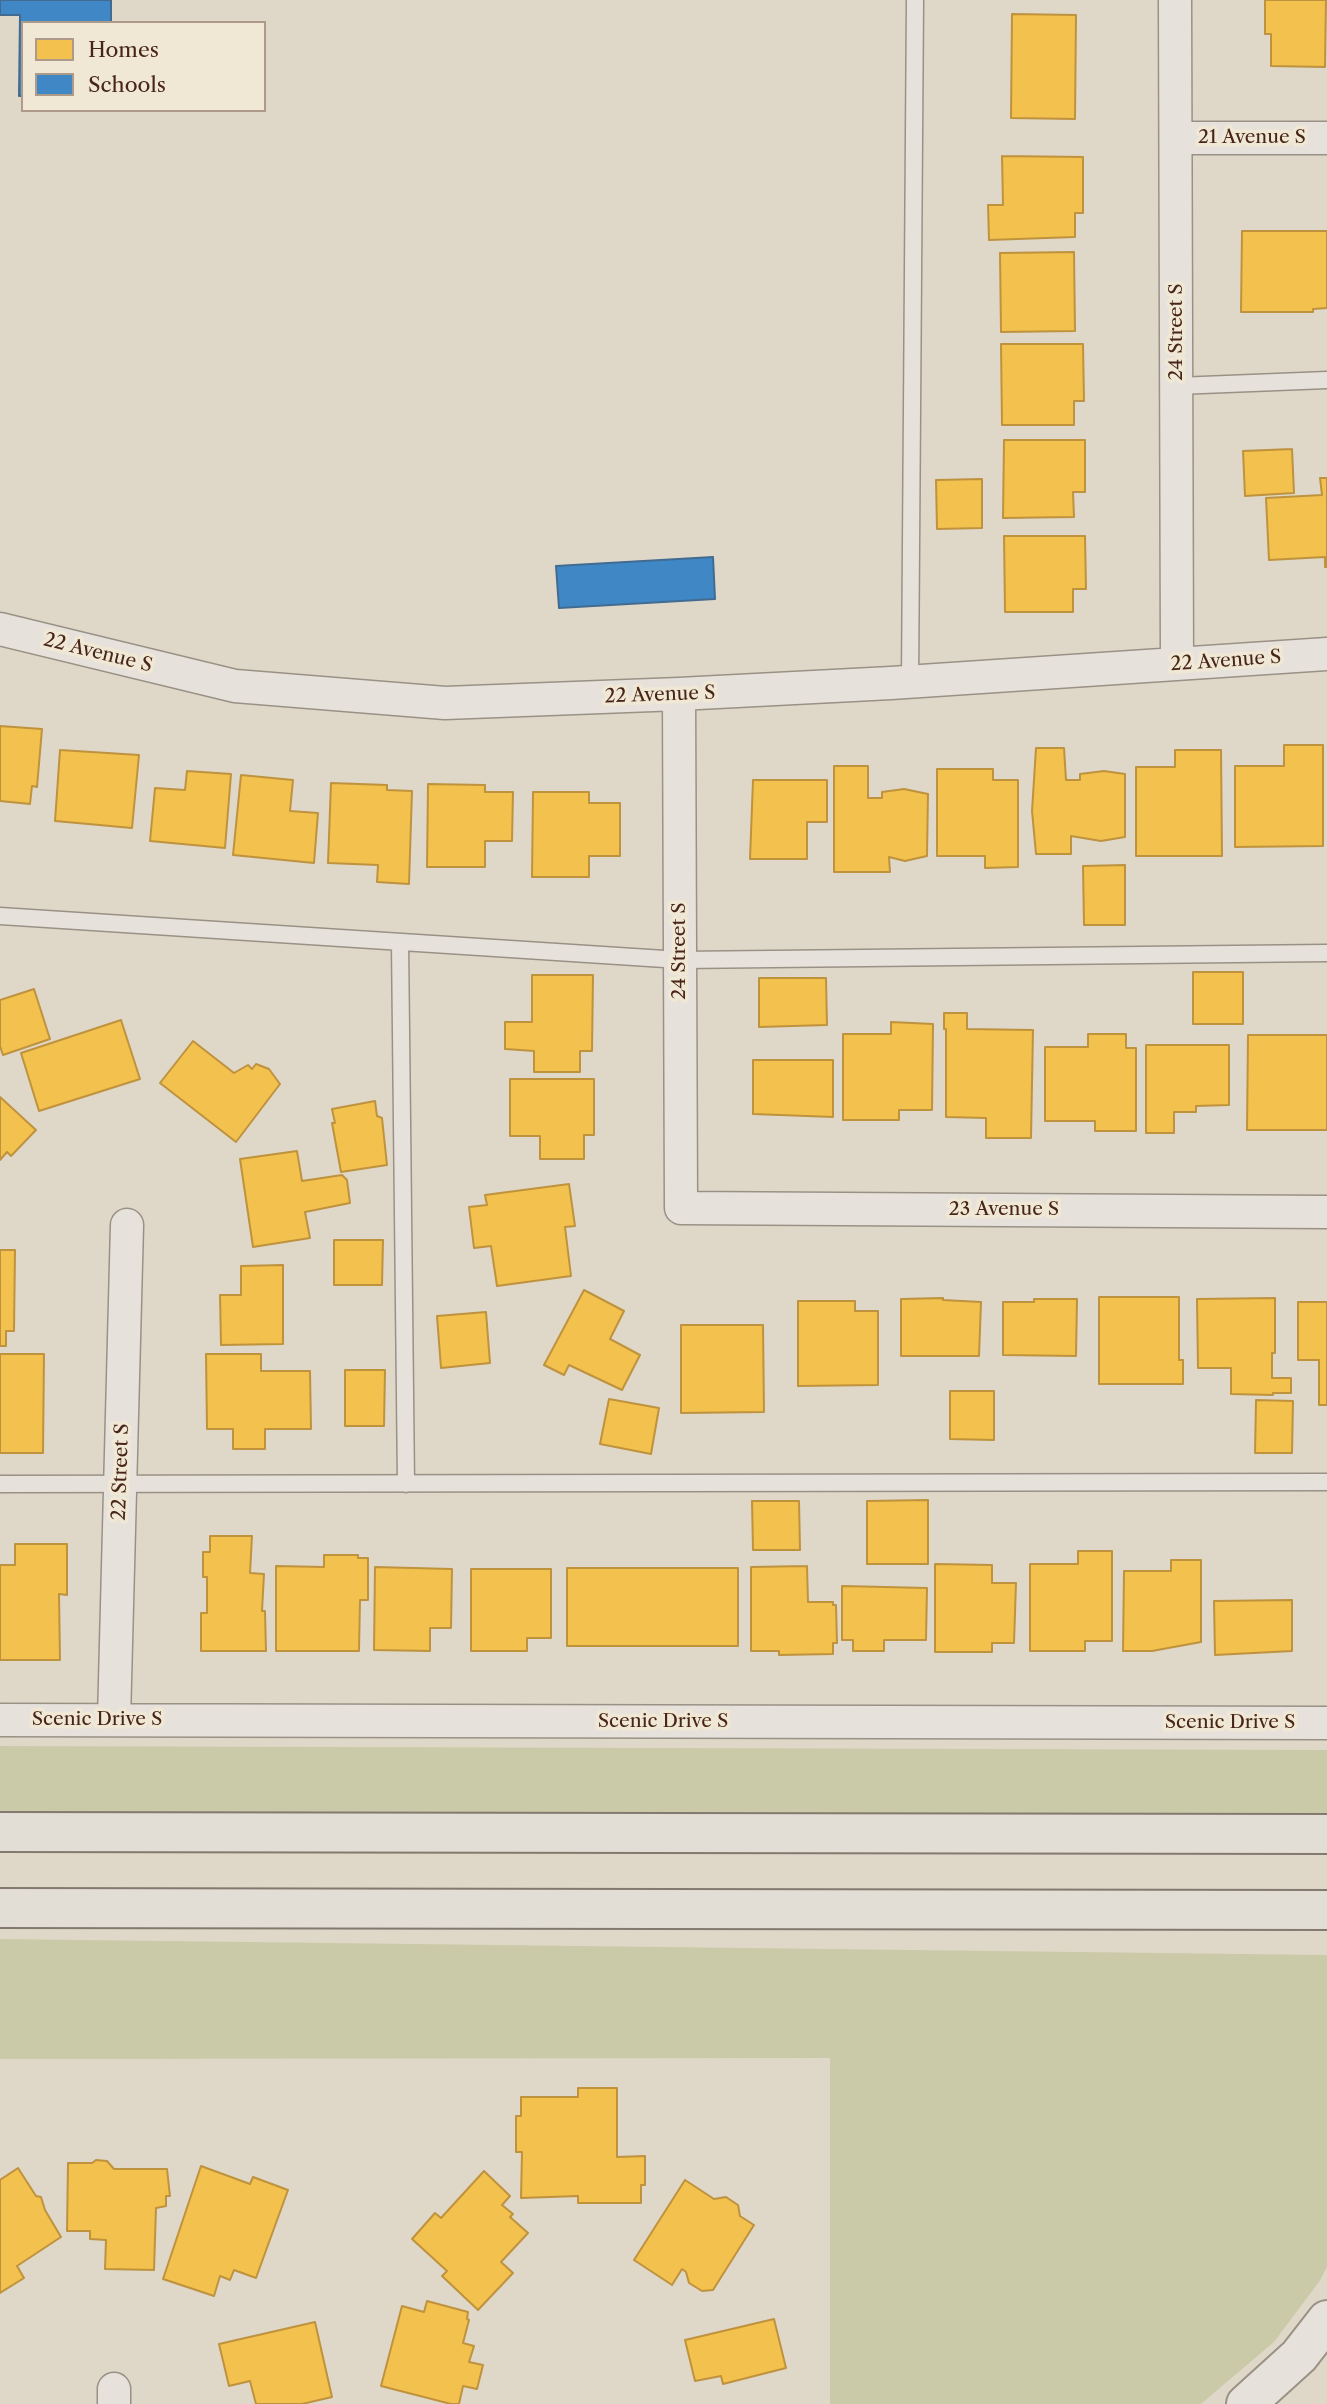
<!DOCTYPE html>
<html>
<head>
<meta charset="utf-8">
<style>
	body { margin:0 }
	#map { position:relative; width:1327px; height:2404px; overflow:hidden; background:#dfd8c8; font-family:"Libre Caslon Text",serif }
	canvas { display:block }
	.legend { position:absolute; left:21px; top:21px; width:245px; height:91px; box-sizing:border-box; background:#f0e8d5; border:2px solid #ad9a89; margin:0; padding:9px 12px; list-style:none; font-size:21px; color:#482617 }
	.legend li { display:flex; align-items:center; gap:14px; height:35px }
	.legend b { width:35px; border:2px solid #ad9a89 }
</style>
</head>
<body>
<div id="map">
<canvas width="1327" height="2404"></canvas>
<ul class="legend">
<li><b style="height:19px;background:#f2c14e"></b>Homes</li>
<li><b style="height:19px;background:#3f88c5"></b>Schools</li>
</ul>
</div>
<script>
const c = document.querySelector('canvas').getContext('2d');
c.lineJoin = 'round';
function paint(path, color) {
  c.fillStyle = color;
  c.fill(path, 'evenodd');
}
function shape(rows) {
  const path = new Path2D();
  for (const r of rows) {
    path.moveTo(r[0], r[1]);
    for (let i = 2; i < r.length; i += 2) path.lineTo(r[i], r[i + 1]);
  }
  return path;
}
function strokePath(path, color, width, dash) {
  c.strokeStyle = color;
  c.lineWidth = width;
  c.lineCap = dash ? 'butt' : 'round';
  c.setLineDash(dash || []);
  c.stroke(path);
}
function write(font, color, halo, rows, align = 'center') {
  c.font = font + ' "Libre Caslon Text",serif';
  c.lineWidth = 7;
  c.setLineDash([]);
  c.textBaseline = 'middle';
  c.strokeStyle = halo;
  c.fillStyle = color;
  for (const [text, x, y, turn = 0] of rows) {
    c.save();
    c.translate(x, y);
    c.rotate((+turn || 0) * Math.PI / 180);
    c.textAlign = isNaN(turn) ? turn : align;
    if (halo) c.strokeText(text, 0, 0);
    c.fillText(text, 0, 0);
    c.restore();
  }
}
const green = shape([
	[0,1746,1327,1750,1327,1817,0,1812],
	[0,1939,1327,1955,1327,2267,1319,2282,1274,2342,1201,2404,830,2404,830,2058,0,2059]
]);
const homes = shape([
	[1265,0,1326,0,1325,67,1271,66,1271,34,1265,34,1265,0],
	[1012,14,1076,15,1075,119,1011,118,1012,14],
	[1002,156,1083,157,1083,213,1075,213,1075,237,989,240,988,205,1003,205,1002,156],
	[1242,231,1327,231,1327,308,1313,309,1313,312,1241,312,1242,231],
	[1074,252,1075,331,1001,332,1000,253,1074,252],
	[1001,344,1083,344,1084,401,1074,401,1074,425,1002,425,1001,344],
	[1004,440,1085,440,1085,492,1073,492,1074,517,1003,518,1004,440],
	[1292,449,1294,493,1245,496,1243,451,1292,449],
	[1320,478,1327,478,1327,567,1325,567,1325,557,1269,560,1266,498,1322,495,1320,478],
	[982,479,982,528,937,529,936,480,982,479],
	[1004,536,1085,536,1086,589,1073,589,1073,612,1005,612,1004,536],
	[0,726,42,729,37,787,32,786,30,804,0,801,0,726],
	[1284,745,1323,745,1323,846,1235,847,1235,766,1284,766,1284,745],
	[1036,748,1064,748,1066,780,1080,780,1080,774,1104,771,1125,774,1125,837,1101,841,1071,836,1071,854,1036,854,1032,811,1036,748],
	[60,750,139,755,132,828,55,821,60,750],
	[1175,750,1221,750,1222,856,1136,856,1136,767,1175,767,1175,750],
	[834,766,868,766,868,798,882,798,882,792,904,789,928,794,927,856,905,861,889,857,890,872,834,872,834,766],
	[937,769,993,769,993,780,1018,780,1018,867,985,868,985,856,937,856,937,769],
	[187,771,231,774,225,848,150,841,155,788,185,790,187,771],
	[241,775,293,780,290,811,318,813,314,863,233,855,241,775],
	[753,780,827,780,827,822,807,822,807,859,750,859,753,780],
	[331,783,387,785,387,790,412,791,409,884,377,882,378,865,328,863,331,783],
	[428,784,485,785,485,792,513,792,512,841,485,841,485,867,427,867,428,784],
	[533,792,589,792,589,803,620,803,620,856,589,856,589,877,532,877,533,792],
	[1125,865,1125,925,1084,925,1083,866,1125,865],
	[1193,972,1243,972,1243,1024,1193,1024,1193,972],
	[532,975,593,975,592,1051,580,1051,580,1072,534,1072,534,1051,505,1049,505,1022,532,1022,532,975],
	[759,978,826,978,827,1025,759,1027,759,978],
	[34,989,50,1039,3,1055,0,1046,0,1000,34,989],
	[944,1013,967,1013,967,1029,1033,1030,1031,1138,986,1138,986,1118,946,1117,946,1029,944,1029,944,1013],
	[121,1020,140,1079,39,1111,21,1053,121,1020],
	[891,1022,933,1024,932,1110,899,1110,899,1120,843,1120,843,1034,891,1034,891,1022],
	[1088,1034,1126,1034,1126,1048,1136,1048,1136,1131,1095,1131,1095,1121,1045,1121,1045,1047,1088,1047,1088,1034],
	[1248,1035,1327,1035,1327,1130,1247,1130,1248,1035],
	[193,1041,234,1073,248,1065,252,1069,256,1064,269,1069,280,1084,236,1142,160,1083,193,1041],
	[1146,1045,1229,1045,1229,1105,1196,1106,1196,1112,1174,1112,1174,1133,1146,1133,1146,1045],
	[753,1060,833,1060,833,1117,753,1114,753,1060],
	[510,1079,594,1079,594,1135,584,1135,584,1159,540,1159,540,1136,510,1136,510,1079],
	[0,1097,36,1130,11,1156,7,1152,0,1160,0,1097],
	[375,1101,377,1116,382,1118,387,1165,341,1172,332,1123,335,1123,332,1109,375,1101],
	[297,1151,302,1181,342,1175,347,1180,350,1203,305,1212,310,1238,253,1247,240,1159,297,1151],
	[569,1184,575,1226,565,1227,571,1276,497,1286,491,1246,474,1248,469,1207,487,1205,485,1195,569,1184],
	[334,1240,383,1240,382,1285,334,1285,334,1240],
	[0,1250,15,1250,14,1331,6,1331,6,1346,0,1346,0,1250],
	[283,1265,283,1344,221,1345,220,1295,241,1295,241,1266,283,1265],
	[584,1290,624,1311,610,1339,640,1355,622,1390,569,1365,564,1375,544,1365,584,1290],
	[1099,1297,1179,1297,1179,1360,1183,1360,1183,1384,1099,1384,1099,1297],
	[943,1298,943,1300,981,1302,979,1356,901,1356,901,1299,943,1298],
	[1275,1298,1275,1353,1272,1353,1272,1378,1291,1378,1291,1393,1273,1393,1273,1395,1231,1394,1231,1368,1198,1368,1197,1299,1275,1298],
	[1034,1299,1077,1299,1076,1356,1003,1355,1003,1302,1034,1302,1034,1299],
	[798,1301,855,1301,855,1311,878,1311,878,1385,798,1386,798,1301],
	[1298,1302,1327,1302,1327,1405,1319,1405,1319,1360,1298,1360,1298,1302],
	[486,1312,490,1363,441,1368,437,1316,486,1312],
	[681,1325,763,1325,764,1412,681,1413,681,1325],
	[0,1354,44,1354,43,1453,0,1453,0,1354],
	[206,1354,261,1354,261,1371,310,1371,311,1429,265,1429,265,1449,233,1449,233,1429,207,1429,206,1354],
	[345,1370,385,1370,384,1426,345,1426,345,1370],
	[950,1391,994,1391,994,1440,950,1439,950,1391],
	[609,1399,659,1408,651,1454,600,1444,609,1399],
	[1256,1400,1293,1401,1292,1453,1255,1453,1256,1400],
	[928,1500,928,1564,867,1564,867,1501,928,1500],
	[752,1501,799,1501,800,1550,753,1550,752,1501],
	[210,1536,252,1536,250,1573,264,1574,262,1611,265,1611,266,1651,201,1651,201,1613,207,1613,207,1577,203,1577,203,1552,210,1552,210,1536],
	[15,1544,67,1544,67,1595,59,1594,60,1660,0,1660,0,1565,15,1565,15,1544],
	[1078,1551,1112,1551,1112,1641,1085,1641,1085,1651,1030,1651,1030,1564,1078,1564,1078,1551],
	[324,1555,358,1555,358,1558,368,1558,368,1600,360,1600,359,1651,276,1651,276,1566,324,1567,324,1555],
	[1171,1560,1201,1560,1201,1642,1152,1651,1123,1651,1124,1571,1171,1571,1171,1560],
	[935,1564,992,1565,992,1583,1016,1583,1014,1643,992,1643,992,1652,935,1652,935,1564],
	[807,1566,808,1602,833,1602,833,1605,836,1605,837,1643,833,1643,833,1654,779,1655,779,1651,751,1651,751,1567,807,1566],
	[375,1567,452,1569,451,1628,430,1628,430,1651,374,1650,375,1567],
	[567,1568,738,1568,738,1646,567,1646,567,1568],
	[471,1569,551,1569,551,1638,527,1638,527,1651,471,1651,471,1569],
	[842,1586,927,1588,926,1640,884,1640,884,1651,853,1651,853,1640,842,1640,842,1586],
	[1292,1600,1292,1651,1215,1655,1214,1601,1292,1600],
	[578,2088,617,2088,617,2157,645,2156,645,2185,641,2185,641,2203,578,2203,578,2196,521,2198,522,2152,516,2152,516,2116,521,2116,521,2097,578,2097,578,2088],
	[96,2160,107,2161,114,2169,167,2169,170,2196,166,2196,166,2206,156,2208,154,2270,105,2269,106,2240,90,2239,90,2231,67,2231,68,2163,92,2163,96,2160],
	[201,2166,250,2184,253,2177,288,2190,256,2278,234,2270,230,2280,220,2276,214,2296,163,2279,201,2166],
	[18,2168,36,2196,41,2197,45,2210,61,2237,17,2266,24,2278,0,2293,0,2180,18,2168],
	[484,2171,510,2196,502,2205,513,2214,510,2217,528,2233,501,2262,513,2273,478,2310,442,2276,447,2271,412,2239,435,2213,441,2218,484,2171],
	[685,2180,714,2199,726,2197,738,2205,740,2216,754,2225,713,2290,702,2291,689,2283,686,2272,682,2269,672,2285,634,2260,685,2180],
	[427,2301,468,2312,467,2319,469,2320,463,2343,474,2346,469,2362,483,2365,477,2389,463,2386,459,2404,451,2404,381,2386,402,2306,424,2312,427,2301],
	[774,2319,786,2368,723,2384,721,2376,695,2381,685,2340,774,2319],
	[315,2322,332,2397,302,2404,256,2404,250,2381,229,2386,219,2344,315,2322]
]);
const schools = shape([
	[0,0,111,0,111,23,23,23,23,96,19,96,20,15,0,15,0,0],
	[713,557,715,599,559,608,556,566,713,557]
]);
const service = shape([
	[1177,386,1327,380],
	[910,682,915,0],
	[0,916,680,960,1327,953],
	[400,942,406,1484],
	[0,1484,1327,1482]
]);
const minor = shape([
	[1175,0,1177,664],
	[1176,138,1327,138],
	[0,629,235,686,445,703,679,694,891,683,1327,654],
	[679,694,681,1208,1327,1212],
	[114,1719,127,1225],
	[0,1720,1327,1723],
	[114,2404,114,2389]
]);
const tertiary = shape([
	[1246,2404,1299,2356,1327,2320]
]);
const primary = shape([
	[0,1832,1327,1834],
	[0,1908,1327,1910]
]);
const streetNames = [
	["21 Avenue S",1252,138],
	["24 Street S",1177,332,-90],
	["22 Avenue S",98,653,14],
	["22 Avenue S",1226,661,-4],
	["22 Avenue S",660,695,-2],
	["24 Street S",680,951,-90],
	["23 Avenue S",1004,1210],
	["22 Street S",121,1472,-88],
	["Scenic Drive S",97,1720],
	["Scenic Drive S",663,1722],
	["Scenic Drive S",1230,1723]
];
paint(green, '#cbcaa8');
paint(homes, '#f2c14e');
strokePath(homes, '#bf923e', 2);
paint(schools, '#3f88c5');
strokePath(schools, '#426b91', 2);
strokePath(service, '#9a9186', 19);
strokePath(minor, '#9a9186', 35);
strokePath(tertiary, '#9a9186', 42);
strokePath(primary, '#83796f', 42);
strokePath(service, '#e6e2db', 16);
strokePath(minor, '#e6e2db', 32);
strokePath(tertiary, '#e6e2db', 38);
strokePath(primary, '#e2ded5', 38);
write('19px', '#482617', '#f0e8d5', streetNames);
</script>
</body>
</html>
